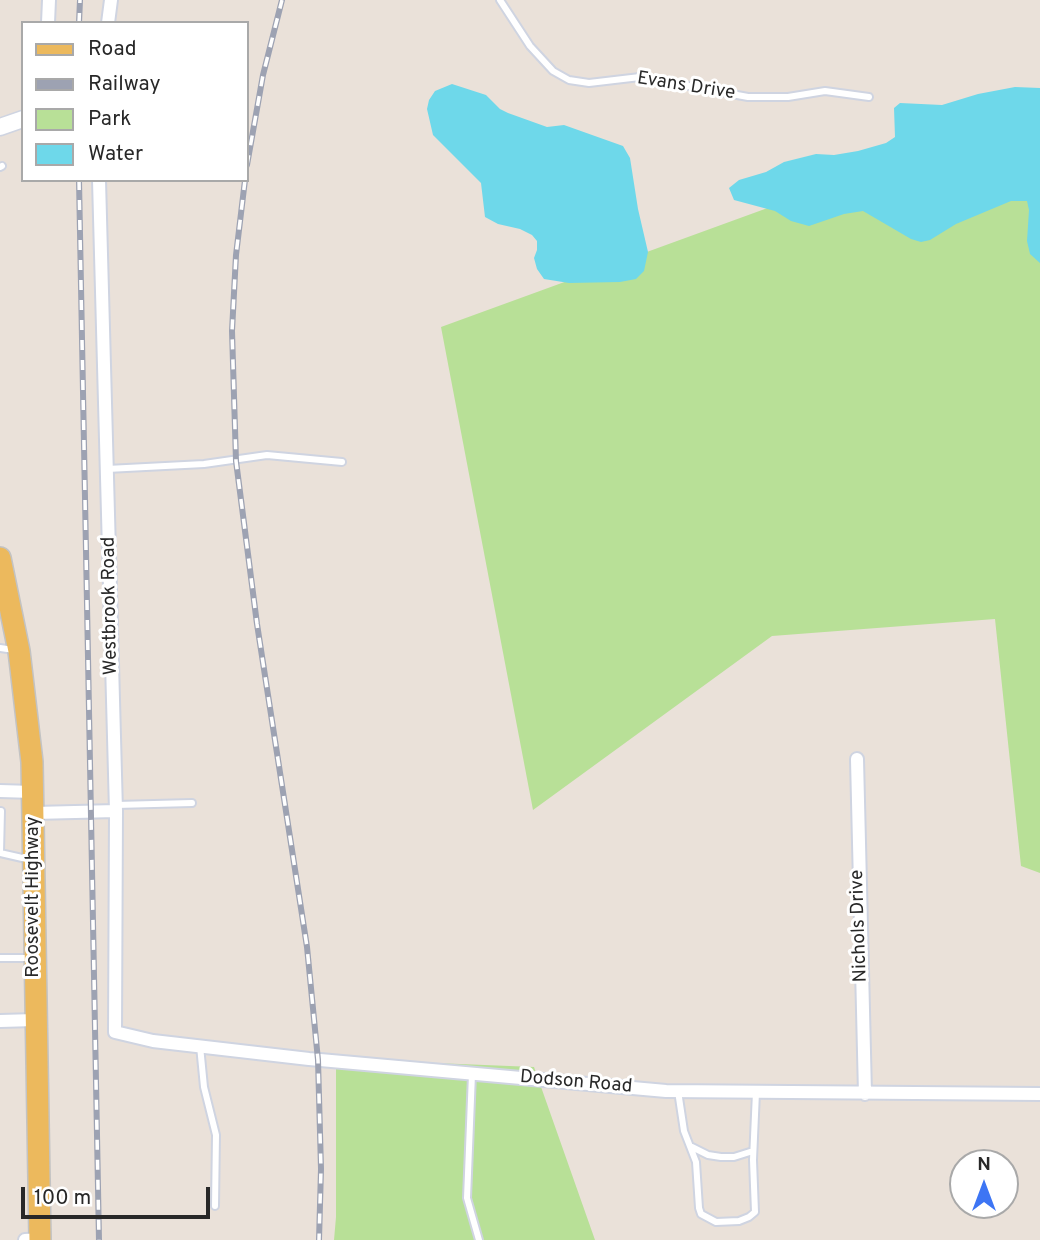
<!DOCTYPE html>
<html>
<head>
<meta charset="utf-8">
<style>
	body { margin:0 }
	#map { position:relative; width:1040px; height:1240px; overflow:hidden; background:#eae1d9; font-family:Overpass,sans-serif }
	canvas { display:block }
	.legend { position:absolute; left:21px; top:21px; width:228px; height:161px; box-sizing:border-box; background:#fff; border:2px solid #a9a9a9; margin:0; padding:9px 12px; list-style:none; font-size:21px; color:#282828 }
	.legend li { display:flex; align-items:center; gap:14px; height:35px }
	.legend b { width:35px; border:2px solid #a9a9a9 }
	.north { position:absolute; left:949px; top:1149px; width:70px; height:70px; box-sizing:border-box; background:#fff; border:2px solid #a9a9a9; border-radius:50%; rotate:0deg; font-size:19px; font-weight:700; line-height:28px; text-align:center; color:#282828 }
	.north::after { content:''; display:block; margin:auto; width:24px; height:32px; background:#3d75f4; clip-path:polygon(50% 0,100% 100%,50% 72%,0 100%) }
	.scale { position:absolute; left:21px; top:1187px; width:189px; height:32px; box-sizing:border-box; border:4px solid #282828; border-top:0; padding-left:9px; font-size:21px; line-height:24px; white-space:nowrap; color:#282828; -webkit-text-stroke:5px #fff; paint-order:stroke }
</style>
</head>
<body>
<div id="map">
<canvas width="1040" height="1240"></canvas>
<ul class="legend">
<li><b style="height:9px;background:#ecb95d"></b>Road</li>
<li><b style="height:9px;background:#9da2b2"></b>Railway</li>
<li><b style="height:19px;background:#b8e097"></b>Park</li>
<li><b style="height:19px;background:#6ed8ea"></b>Water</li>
</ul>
<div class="north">N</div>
<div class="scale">100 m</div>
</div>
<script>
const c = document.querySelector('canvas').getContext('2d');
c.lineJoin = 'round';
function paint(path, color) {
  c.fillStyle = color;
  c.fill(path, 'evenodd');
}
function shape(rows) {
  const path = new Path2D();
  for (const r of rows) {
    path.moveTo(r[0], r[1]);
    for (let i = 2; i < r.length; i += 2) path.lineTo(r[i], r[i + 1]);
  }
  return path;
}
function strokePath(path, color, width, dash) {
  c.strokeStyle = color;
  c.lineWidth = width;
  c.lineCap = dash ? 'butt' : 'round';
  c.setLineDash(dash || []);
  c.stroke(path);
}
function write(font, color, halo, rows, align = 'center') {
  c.font = font + ' Overpass,sans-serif';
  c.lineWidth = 6;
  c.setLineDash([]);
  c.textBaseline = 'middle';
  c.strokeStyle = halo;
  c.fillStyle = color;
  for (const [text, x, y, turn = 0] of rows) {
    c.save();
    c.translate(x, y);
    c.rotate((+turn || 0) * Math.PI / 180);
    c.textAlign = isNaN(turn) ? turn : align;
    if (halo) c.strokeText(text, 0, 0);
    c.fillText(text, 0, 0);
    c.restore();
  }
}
const green = shape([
	[1040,103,1040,873,1021,866,995,619,772,636,533,810,441,327,795,198],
	[336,1059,534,1067,595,1240,334,1240,336,1217]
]);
const water = shape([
	[452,84,486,95,500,109,508,113,547,127,564,125,623,146,630,158,638,209,648,252,644,271,636,279,620,282,569,283,544,279,537,269,534,258,537,250,537,241,532,235,520,229,498,224,485,217,481,183,433,135,427,109,429,100,435,91],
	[1015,87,1040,88,1040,263,1030,254,1027,241,1029,210,1027,201,1011,201,956,224,930,240,921,242,911,239,863,211,844,214,809,226,791,221,775,211,734,200,729,188,739,180,766,172,784,162,816,154,834,155,858,151,886,143,895,137,894,108,900,103,942,105,978,94]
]);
const service = shape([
	[500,0,530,46,553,71,569,80,589,83,640,77,748,97,788,97,825,91,869,97],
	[0,167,2,166],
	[107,469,204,464,267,455,342,462],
	[0,648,14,650],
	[116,805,192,803],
	[0,853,1,811],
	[0,853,31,860],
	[0,958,33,958],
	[200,1046,204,1087,216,1135,215,1206],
	[472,1074,467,1198,479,1240],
	[678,1091,684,1131,696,1162,699,1208,701,1214,716,1222,739,1221,749,1217,755,1212,753,1160,756,1092],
	[692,1147,708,1155,721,1157,734,1157,753,1151]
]);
const minor = shape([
	[48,23,49,0],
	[108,23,111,0],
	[99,180,116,811,115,1032,153,1041,309,1059,666,1091,1040,1094],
	[857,759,865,1094],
	[0,791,33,792],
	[34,813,116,811],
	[0,1021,35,1020],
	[25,1240,40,1239]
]);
const tertiary = shape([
	[0,127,23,119]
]);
const primary = shape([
	[0,558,19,651,32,762,40,1240]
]);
const rail = shape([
	[79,23,80,0],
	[247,165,263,75,282,0],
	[79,180,99,1240],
	[245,180,236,255,232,331,236,461,257,624,307,947,318,1060,321,1169,319,1240]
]);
const streetNames = [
	["Evans Drive",686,87,9],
	["Westbrook Road",111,606,-91],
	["Roosevelt Highway",34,897,-90],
	["Nichols Drive",860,926,-92],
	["Dodson Road",576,1083,5]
];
paint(green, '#b8e097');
paint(water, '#6ed8ea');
strokePath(service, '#cfd4e1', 10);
strokePath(minor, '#cfd4e1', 16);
strokePath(tertiary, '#cfd4e1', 19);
strokePath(primary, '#c3c3c3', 24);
strokePath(service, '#fff', 6);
strokePath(minor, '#fff', 12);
strokePath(tertiary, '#fff', 16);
strokePath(primary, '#ecb95d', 21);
strokePath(rail, '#9da2b2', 6);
strokePath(rail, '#fff', 3.5, [10]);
write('19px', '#282828', '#fff', streetNames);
</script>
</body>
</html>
